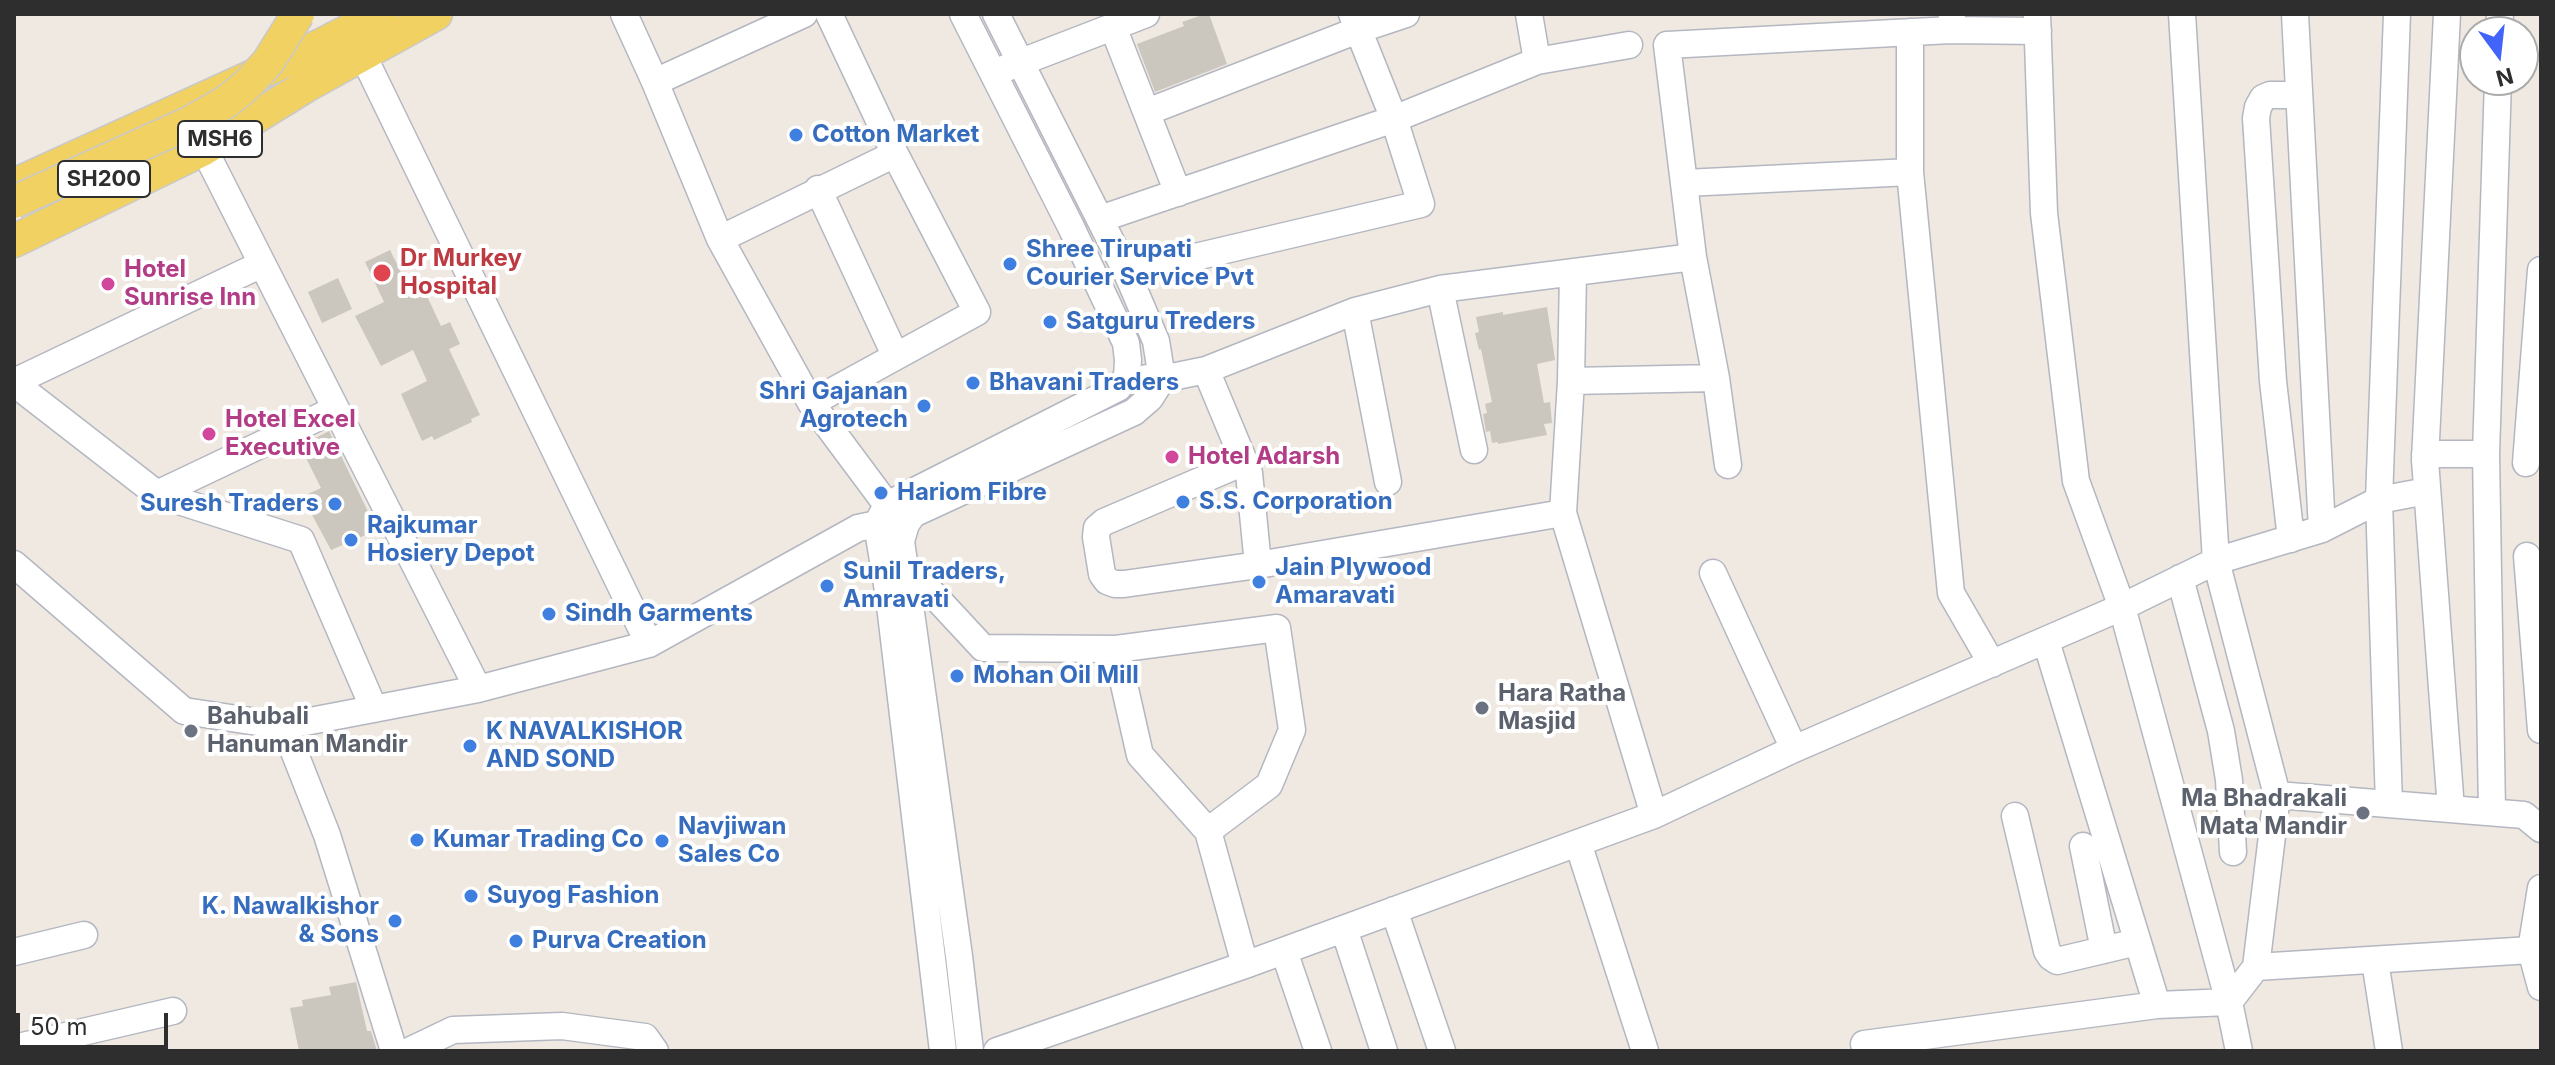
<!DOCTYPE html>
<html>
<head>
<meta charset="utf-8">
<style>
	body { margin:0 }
	#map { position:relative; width:2555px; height:1065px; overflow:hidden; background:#efe9e1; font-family:Inter,sans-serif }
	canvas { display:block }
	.frame { position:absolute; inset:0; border:16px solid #2e2e2e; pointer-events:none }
	.north { position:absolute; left:2459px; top:16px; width:80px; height:80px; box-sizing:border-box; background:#fff; border:2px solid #ababab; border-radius:50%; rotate:165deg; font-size:22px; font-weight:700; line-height:32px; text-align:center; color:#2e2e2e }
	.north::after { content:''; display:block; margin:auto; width:28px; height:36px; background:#4264fb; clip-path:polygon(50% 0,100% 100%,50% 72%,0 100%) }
	.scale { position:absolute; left:16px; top:1013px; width:152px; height:36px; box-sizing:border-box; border:4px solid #2e2e2e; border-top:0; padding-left:10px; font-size:24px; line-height:28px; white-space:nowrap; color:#2e2e2e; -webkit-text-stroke:6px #fff; paint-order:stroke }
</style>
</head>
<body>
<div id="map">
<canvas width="2555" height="1065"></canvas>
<div class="frame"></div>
<div class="north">N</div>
<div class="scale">50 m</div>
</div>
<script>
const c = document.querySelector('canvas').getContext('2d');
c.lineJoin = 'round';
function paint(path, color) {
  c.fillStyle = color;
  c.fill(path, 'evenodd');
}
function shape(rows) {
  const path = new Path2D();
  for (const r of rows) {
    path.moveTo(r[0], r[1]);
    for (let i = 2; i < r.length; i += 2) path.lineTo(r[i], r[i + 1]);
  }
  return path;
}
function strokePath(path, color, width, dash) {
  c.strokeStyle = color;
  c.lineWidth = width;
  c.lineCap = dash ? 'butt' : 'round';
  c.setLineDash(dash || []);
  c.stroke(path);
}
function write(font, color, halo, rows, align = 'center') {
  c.font = font + ' Inter,sans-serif';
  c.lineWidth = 8;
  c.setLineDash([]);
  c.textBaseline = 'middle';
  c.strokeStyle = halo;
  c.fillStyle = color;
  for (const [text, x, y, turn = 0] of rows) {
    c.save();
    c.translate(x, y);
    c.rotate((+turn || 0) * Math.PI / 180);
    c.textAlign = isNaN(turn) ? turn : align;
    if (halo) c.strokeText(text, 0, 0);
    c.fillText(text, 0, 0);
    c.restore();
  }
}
const building = shape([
	[1205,14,1209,14,1227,64,1155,92,1137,44,1184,26,1182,22],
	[390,250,414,299,426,294,441,326,450,322,460,344,449,349,480,415,471,419,472,422,434,440,432,436,422,441,401,394,427,381,413,350,381,366,355,316,384,302,365,262],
	[338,278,352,309,322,323,308,292],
	[1547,307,1555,360,1537,364,1544,403,1550,402,1552,423,1544,424,1547,435,1498,444,1498,442,1492,443,1490,431,1486,432,1483,414,1487,413,1485,404,1492,402,1481,349,1479,350,1475,333,1479,332,1476,317,1503,312,1503,315],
	[329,431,377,530,331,550,311,513,316,510,308,494,321,488,300,446],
	[356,982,367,1031,371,1031,377,1051,299,1051,290,1008,303,1006,302,1000,331,995,329,987]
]);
const minor = shape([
	[624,14,655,82,720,239,811,403,887,505,898,516],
	[2037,14,2044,213,2076,481,2122,607,2229,1002,2239,1051],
	[2295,14,2322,529],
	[2447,14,2425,460,2451,809],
	[1113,27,1178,193],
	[1951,30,2038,31],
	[1910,32,1910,172,1951,593,1992,664],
	[2499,32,2500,14],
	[355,39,649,644],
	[1537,61,1629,45],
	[1006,68,1146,14],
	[655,82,804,14],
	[1147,112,1358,30,1406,14],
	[204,149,478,689],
	[1685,183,1910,172],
	[818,189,895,355],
	[1100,219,1394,119,1537,61,1529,14],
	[720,239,895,154],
	[1573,272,1571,381,1716,378,1728,465],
	[1127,273,1421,204,1394,119,1352,14],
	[1440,289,1474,450],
	[1355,311,1388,482],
	[1206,370,1249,473,1258,565],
	[1147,378,1162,379,1206,370,1355,311,1440,289,1693,257],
	[1716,378,1693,257,1667,45,1951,30,1952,14],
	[14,382,262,264],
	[14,383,157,494,301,540,374,709],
	[811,403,977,312,895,154,829,14],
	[2425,454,2486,454],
	[1244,462,1104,522,1097,528,1096,537,1102,574,1107,581,1115,584,1124,584,1258,565,1563,513,1654,815],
	[2526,463,2541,270],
	[157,494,336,409],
	[1563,513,1571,381],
	[2291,539,2273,381,2256,118,2258,107,2263,98,2270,95,2299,95],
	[2527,556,2541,730],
	[903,562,983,648,1116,649,1277,628,1292,730,1269,785,1208,831,1245,965],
	[14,564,184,711,284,726,478,689,649,644,858,528,877,524,888,532],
	[1713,573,1794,749],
	[2180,578,2221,731,2229,780,2233,852],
	[2046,641,2157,1005],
	[1116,649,1140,755,1208,831],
	[284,726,327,835,394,1051],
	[2277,795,2524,815,2541,829],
	[2389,804,2379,500,2397,14],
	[2492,812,2486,454,2498,80],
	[2015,816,2047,951,2051,957,2057,961,2137,942],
	[1578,843,1645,1051],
	[2083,846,2104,950],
	[1394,910,1442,1051],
	[1344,929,1384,1051],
	[2531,950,2541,888],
	[1284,951,1318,1051],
	[14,952,84,935],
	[2375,961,2389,1051],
	[2256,967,2531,950,2541,987],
	[14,1048,173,1011],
	[409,1051,453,1030,562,1026,645,1037,655,1051],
	[943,1051,889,597,877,524,887,505,1118,388,1127,377,1128,360,1126,343,1071,227,963,14],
	[970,1051,959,956,901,541,906,524,913,514,1134,412,1150,398,1162,379,1156,341,1127,273,996,14],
	[997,1051,1245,965,1654,815,1794,749,2122,607,2216,561,2322,529,2379,500,2427,491],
	[1866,1051,1864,1044,2157,1005,2229,1002,2256,967,2277,795,2216,561,2182,14]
]);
const major = shape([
	[14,185,321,45,381,14],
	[14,241,204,149,306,86,436,14]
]);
const majorBridge = shape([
	[14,202,189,123,226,102,248,84,268,62,298,14]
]);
const markers = [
	[796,135,8,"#3f7fe0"],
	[1010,264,8,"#3f7fe0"],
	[382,273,10,"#e0444e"],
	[108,284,8,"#d1479c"],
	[1050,322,8,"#3f7fe0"],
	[973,383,8,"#3f7fe0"],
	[924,406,8,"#3f7fe0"],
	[209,434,8,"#d1479c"],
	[1172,457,8,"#d1479c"],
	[881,493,8,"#3f7fe0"],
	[1183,502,8,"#3f7fe0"],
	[335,504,8,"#3f7fe0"],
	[351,540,8,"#3f7fe0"],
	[1259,582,8,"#3f7fe0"],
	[827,586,8,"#3f7fe0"],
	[549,614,8,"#3f7fe0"],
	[957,676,8,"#3f7fe0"],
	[1482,708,8,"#6b7280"],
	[191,731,8,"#6b7280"],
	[470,746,8,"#3f7fe0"],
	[2363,813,8,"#6b7280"],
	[417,840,8,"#3f7fe0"],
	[662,841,8,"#3f7fe0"],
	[471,896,8,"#3f7fe0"],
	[395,921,8,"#3f7fe0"],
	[516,941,8,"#3f7fe0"]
];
const shields = [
	[220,139,84],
	[104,179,92]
];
const shieldNames = [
	["MSH6",220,139],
	["SH200",104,179]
];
const shopNames = [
	["Cotton Market",812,135],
	["Shree Tirupati",1026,250],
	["Courier Service Pvt",1026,278],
	["Satguru Treders",1066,322],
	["Bhavani Traders",989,383],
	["Shri Gajanan",908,392,"right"],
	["Agrotech",908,420,"right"],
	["Hariom Fibre",897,493],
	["S.S. Corporation",1199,502],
	["Suresh Traders",319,504,"right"],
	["Rajkumar",367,526],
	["Hosiery Depot",367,554],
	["Jain Plywood",1275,568],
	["Amaravati",1275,596],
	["Sunil Traders,",843,572],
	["Amravati",843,600],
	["Sindh Garments",565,614],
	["Mohan Oil Mill",973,676],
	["K NAVALKISHOR",486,732],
	["AND SOND",486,760],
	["Navjiwan",678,827],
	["Sales Co",678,855],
	["Kumar Trading Co",433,840],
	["Suyog Fashion",487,896],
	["K. Nawalkishor",379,907,"right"],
	["& Sons",379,935,"right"],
	["Purva Creation",532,941]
];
const healthNames = [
	["Dr Murkey",400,259],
	["Hospital",400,287]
];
const hotelNames = [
	["Hotel",124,270],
	["Sunrise Inn",124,298],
	["Hotel Excel",225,420],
	["Executive",225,448],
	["Hotel Adarsh",1188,457]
];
const worshipNames = [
	["Hara Ratha",1498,694],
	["Masjid",1498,722],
	["Bahubali",207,717],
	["Hanuman Mandir",207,745],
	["Ma Bhadrakali",2347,799,"right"],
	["Mata Mandir",2347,827,"right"]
];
paint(building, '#cbc7bf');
strokePath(minor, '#b4b7c1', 29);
strokePath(major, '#c9c9c9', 35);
strokePath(minor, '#fff', 26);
strokePath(major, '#f2d163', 32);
strokePath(majorBridge, '#c9c9c9', 35, []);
strokePath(majorBridge, '#f2d163', 32);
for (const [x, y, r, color] of markers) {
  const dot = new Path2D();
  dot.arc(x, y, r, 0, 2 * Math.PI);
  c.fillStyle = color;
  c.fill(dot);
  strokePath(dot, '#fff', 3);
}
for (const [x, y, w] of shields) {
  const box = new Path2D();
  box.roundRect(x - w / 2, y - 18, w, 36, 6);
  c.fillStyle = '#fff';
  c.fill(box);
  strokePath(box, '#2e2e2e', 2);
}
write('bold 22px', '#2e2e2e', null, shieldNames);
write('bold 24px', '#366cbe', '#fff', shopNames, 'left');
write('bold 24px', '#be3a42', '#fff', healthNames, 'left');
write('bold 24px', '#b23c85', '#fff', hotelNames, 'left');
write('bold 24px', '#5b616d', '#fff', worshipNames, 'left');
</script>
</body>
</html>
